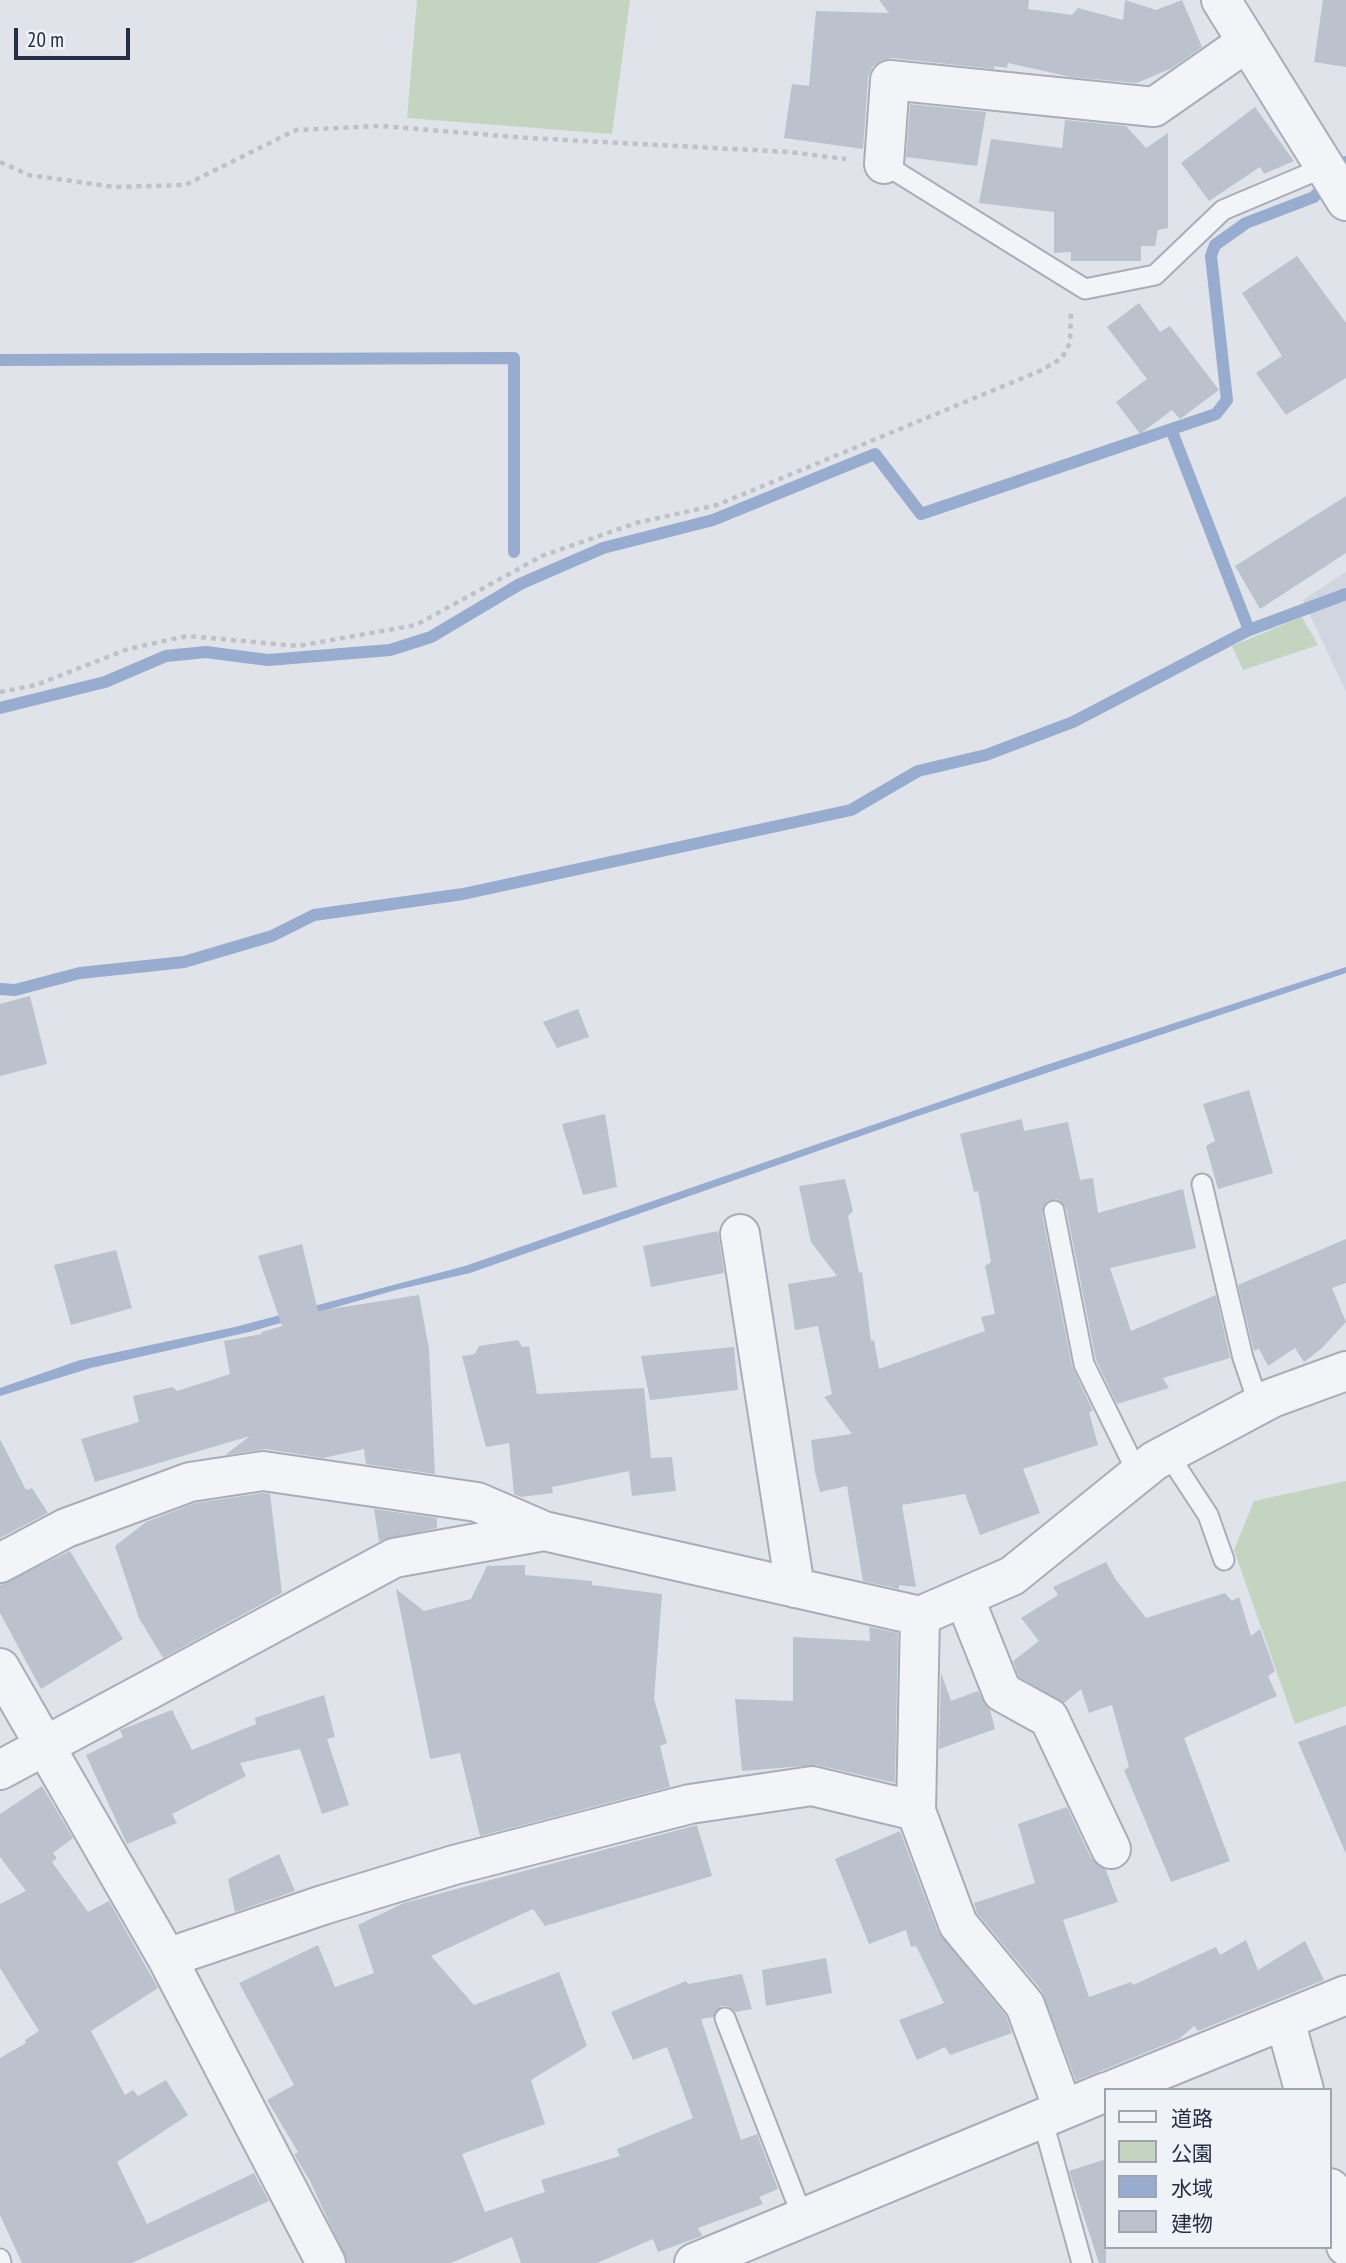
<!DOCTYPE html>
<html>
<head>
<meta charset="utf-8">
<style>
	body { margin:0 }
	#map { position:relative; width:1346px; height:2263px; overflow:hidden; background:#e0e3ea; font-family:"PT Sans Narrow","Noto Sans JP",sans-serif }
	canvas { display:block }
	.legend { position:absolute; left:1104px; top:2088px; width:228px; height:161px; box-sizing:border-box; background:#eff2f7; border:2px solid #9fa4af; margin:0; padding:9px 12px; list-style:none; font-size:21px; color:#262e43 }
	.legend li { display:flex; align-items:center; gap:14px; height:35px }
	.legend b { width:35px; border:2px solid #9fa4af }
	.scale { position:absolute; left:14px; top:28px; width:116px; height:32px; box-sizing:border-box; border:4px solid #262e43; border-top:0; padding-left:9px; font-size:21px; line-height:24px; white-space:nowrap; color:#262e43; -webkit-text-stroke:5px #eff2f7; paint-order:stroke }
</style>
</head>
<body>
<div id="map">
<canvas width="1346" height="2263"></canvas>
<ul class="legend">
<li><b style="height:9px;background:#f3f4f8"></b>道路</li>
<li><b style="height:19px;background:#c3d5c0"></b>公園</li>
<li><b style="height:19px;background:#97acce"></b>水域</li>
<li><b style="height:19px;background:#bcc1ce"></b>建物</li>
</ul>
<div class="scale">20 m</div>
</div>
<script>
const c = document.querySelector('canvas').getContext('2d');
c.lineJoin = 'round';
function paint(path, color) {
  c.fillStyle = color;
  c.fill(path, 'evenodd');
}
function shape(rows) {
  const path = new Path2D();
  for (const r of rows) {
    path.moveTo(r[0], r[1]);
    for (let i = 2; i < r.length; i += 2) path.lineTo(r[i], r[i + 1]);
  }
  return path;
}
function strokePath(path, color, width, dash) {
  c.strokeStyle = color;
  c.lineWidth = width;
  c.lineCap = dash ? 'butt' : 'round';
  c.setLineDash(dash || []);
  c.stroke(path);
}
const built = shape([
	[1346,572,1346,692,1303,600]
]);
const green = shape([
	[417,0,630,0,612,134,407,118],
	[1302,617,1318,645,1243,670,1232,646],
	[1346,1481,1346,1706,1295,1724,1234,1550,1254,1501]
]);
const water = shape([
	[1346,967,1346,973,915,1117,470,1273,396,1290,249,1332,91,1368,0,1396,0,1388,80,1360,235,1327,465,1266,1043,1066]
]);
const stream = shape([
	[0,360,514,358,514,552],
	[1171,429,1249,630],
	[0,708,105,682,166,656,206,652,268,660,390,650,431,637,520,584,603,548,713,520,875,454,921,514,1216,414,1227,400,1211,256,1215,245,1246,223,1314,197,1346,162],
	[0,989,15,990,80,973,184,962,272,936,314,915,463,894,851,810,918,771,986,755,1073,722,1249,630,1346,594]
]);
const building = shape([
	[879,0,1029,0,1028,9,1072,15,1078,8,1123,20,1125,0,1156,10,1182,0,1202,47,1172,68,1137,83,1071,77,1008,63,1007,68,994,66,994,69,892,58,882,60,872,67,868,78,863,149,784,138,792,84,809,86,816,11,889,13],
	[1323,0,1346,0,1346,67,1314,62],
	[910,104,986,112,977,166,906,157],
	[1255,107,1294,161,1264,174,1260,167,1209,201,1181,163],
	[1065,120,1126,126,1146,148,1168,133,1168,228,1158,230,1155,246,1141,246,1141,261,1071,261,1071,252,1054,253,1054,212,979,203,991,139,1062,148],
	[1297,256,1346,323,1346,378,1286,415,1256,373,1282,356,1242,293],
	[1139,303,1160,332,1170,326,1219,390,1180,419,1172,410,1140,434,1116,402,1147,379,1107,327],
	[1346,496,1346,553,1260,609,1235,566],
	[30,996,47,1064,0,1076,0,1004],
	[578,1009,589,1037,557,1048,543,1022],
	[1249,1090,1273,1173,1218,1189,1206,1146,1215,1141,1203,1104],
	[605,1114,617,1187,583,1195,562,1124],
	[1022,1119,1024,1131,1068,1122,1080,1180,1093,1178,1098,1213,1183,1189,1196,1248,1110,1268,1131,1331,1216,1295,1230,1358,1163,1378,1169,1388,1117,1404,1096,1360,1066,1208,1057,1199,1047,1201,1042,1213,1072,1366,1093,1411,1089,1412,1098,1445,1023,1469,1040,1513,980,1535,965,1494,902,1505,916,1587,899,1585,899,1589,863,1581,847,1486,820,1492,815,1472,811,1440,852,1434,824,1397,832,1394,818,1326,795,1330,788,1284,837,1276,811,1242,799,1186,845,1179,853,1211,848,1216,859,1273,862,1272,871,1341,874,1340,879,1369,985,1331,981,1317,995,1314,985,1266,991,1262,978,1191,974,1192,960,1134],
	[718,1231,724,1273,651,1287,643,1246],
	[1346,1239,1346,1283,1332,1288,1346,1322,1322,1348,1304,1362,1295,1348,1268,1366,1259,1349,1254,1351,1238,1285],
	[302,1244,318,1311,419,1295,429,1349,435,1474,366,1464,364,1449,323,1458,266,1449,225,1455,250,1436,95,1482,81,1439,139,1422,133,1396,173,1387,177,1391,230,1374,224,1341,262,1334,262,1332,282,1326,258,1256],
	[116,1250,132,1308,71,1325,54,1265],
	[518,1340,522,1347,529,1346,537,1394,644,1388,651,1458,672,1457,676,1491,632,1496,629,1471,552,1487,553,1493,521,1497,514,1494,509,1443,486,1447,462,1356,475,1354,479,1346],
	[734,1347,738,1390,650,1400,641,1356],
	[0,1439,26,1490,32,1488,48,1513,0,1538],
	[263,1493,270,1494,282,1593,163,1658,139,1618,115,1546,146,1522,195,1503],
	[374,1509,437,1518,437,1528,379,1541],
	[70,1551,123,1639,41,1689,0,1613,0,1585],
	[1106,1562,1116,1580,1146,1618,1225,1593,1232,1601,1239,1597,1251,1636,1260,1629,1275,1671,1268,1676,1277,1696,1184,1738,1230,1861,1171,1882,1124,1770,1129,1767,1112,1705,1089,1713,1081,1689,1064,1703,1019,1677,1013,1661,1039,1641,1021,1618,1058,1595,1053,1587],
	[525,1565,525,1575,592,1581,592,1585,662,1594,654,1699,667,1743,660,1746,670,1787,480,1836,460,1753,430,1759,396,1589,424,1611,471,1599,487,1566],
	[869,1627,898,1633,895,1783,817,1765,742,1771,735,1699,793,1701,793,1637,870,1641],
	[941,1673,951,1701,978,1691,990,1710,995,1729,939,1749],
	[324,1695,335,1737,327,1739,349,1805,322,1814,300,1749,240,1763,246,1776,172,1814,177,1823,127,1844,86,1755,123,1737,120,1730,172,1710,192,1750,256,1724,255,1718],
	[1346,1725,1346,1854,1298,1742],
	[42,1786,73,1838,53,1853,57,1858,52,1862,88,1912,109,1901,158,1988,91,2031,125,2095,133,2090,138,2096,166,2080,188,2115,117,2162,147,2224,254,2173,269,2201,132,2263,22,2263,0,2215,0,2058,26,2043,25,2040,39,2031,0,1968,0,1904,26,1891,0,1857,0,1814],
	[1067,1807,1091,1858,1106,1870,1118,1902,1063,1920,1089,1997,1131,1982,1133,1985,1216,1947,1220,1955,1246,1940,1258,1970,1305,1941,1324,1980,1198,2031,1194,2026,1179,2039,1076,2081,1042,1991,977,1913,974,1903,1035,1883,1018,1824],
	[697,1825,712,1876,545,1926,533,1909,431,1956,474,2005,559,1972,587,2046,531,2080,545,2124,462,2154,485,2212,545,2192,541,2180,620,2156,617,2149,693,2118,667,2047,633,2060,611,2012,686,1981,688,1984,742,1974,752,2009,736,2012,728,2006,721,2006,713,2017,701,2019,741,2140,757,2134,778,2189,759,2197,763,2204,698,2228,702,2236,658,2252,653,2239,597,2263,521,2263,512,2237,451,2263,348,2263,310,2181,294,2154,298,2152,267,2100,294,2085,239,1983,318,1945,335,1987,374,1973,358,1925,404,1903],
	[900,1831,938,1932,1006,2016,1012,2033,950,2055,945,2047,917,2060,899,2020,944,2003,916,1946,911,1947,906,1930,869,1944,835,1859],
	[279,1854,295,1891,235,1912,228,1879],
	[826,1958,832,1993,766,2006,762,1970],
	[1106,2159,1106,2263,1099,2263,1069,2171]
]);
const path = shape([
	[0,162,29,175,114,187,185,185,296,130,381,126,528,138,789,152,846,159],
	[0,692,36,685,128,649,187,636,298,646,416,625,542,556,636,523,717,505,1042,370,1062,358,1070,343,1071,313]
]);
const lane = shape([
	[884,164,1085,289,1155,275,1223,210,1325,167],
	[1202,1184,1243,1358,1259,1405],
	[1054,1211,1084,1364,1138,1474],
	[1168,1454,1208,1515,1224,1560],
	[725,2018,803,2218],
	[1042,2118,1082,2263],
	[0,2259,1,2263]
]);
const street = shape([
	[1221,0,1346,201],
	[884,164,890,80,1154,107,1247,42],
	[740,1234,795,1588],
	[0,1563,66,1528,190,1482,263,1471,477,1502,544,1531],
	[964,1597,1002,1692,1049,1718,1111,1849],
	[920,1616,916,1811,958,1924,1025,2005,1063,2109],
	[0,1668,167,1958,326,2263],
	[0,1770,394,1558,544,1531,920,1616,1012,1576,1154,1461,1272,1398,1346,1371],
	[167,1958,323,1905,454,1865,690,1804,812,1786,916,1811],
	[1285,2020,1304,2090],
	[1112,2090,1346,1995],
	[1330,2188,1346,2246],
	[694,2263,1106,2092]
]);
paint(built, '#d1d5df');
paint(green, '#c3d5c0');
paint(water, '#97acce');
strokePath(stream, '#97acce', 12);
paint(building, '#bcc1ce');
strokePath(lane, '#a8adb8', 23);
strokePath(street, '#a8adb8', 42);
strokePath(path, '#bec1c9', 4.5, [5, 5]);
strokePath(lane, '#f3f4f8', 19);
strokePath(street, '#f3f4f8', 38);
</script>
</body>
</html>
